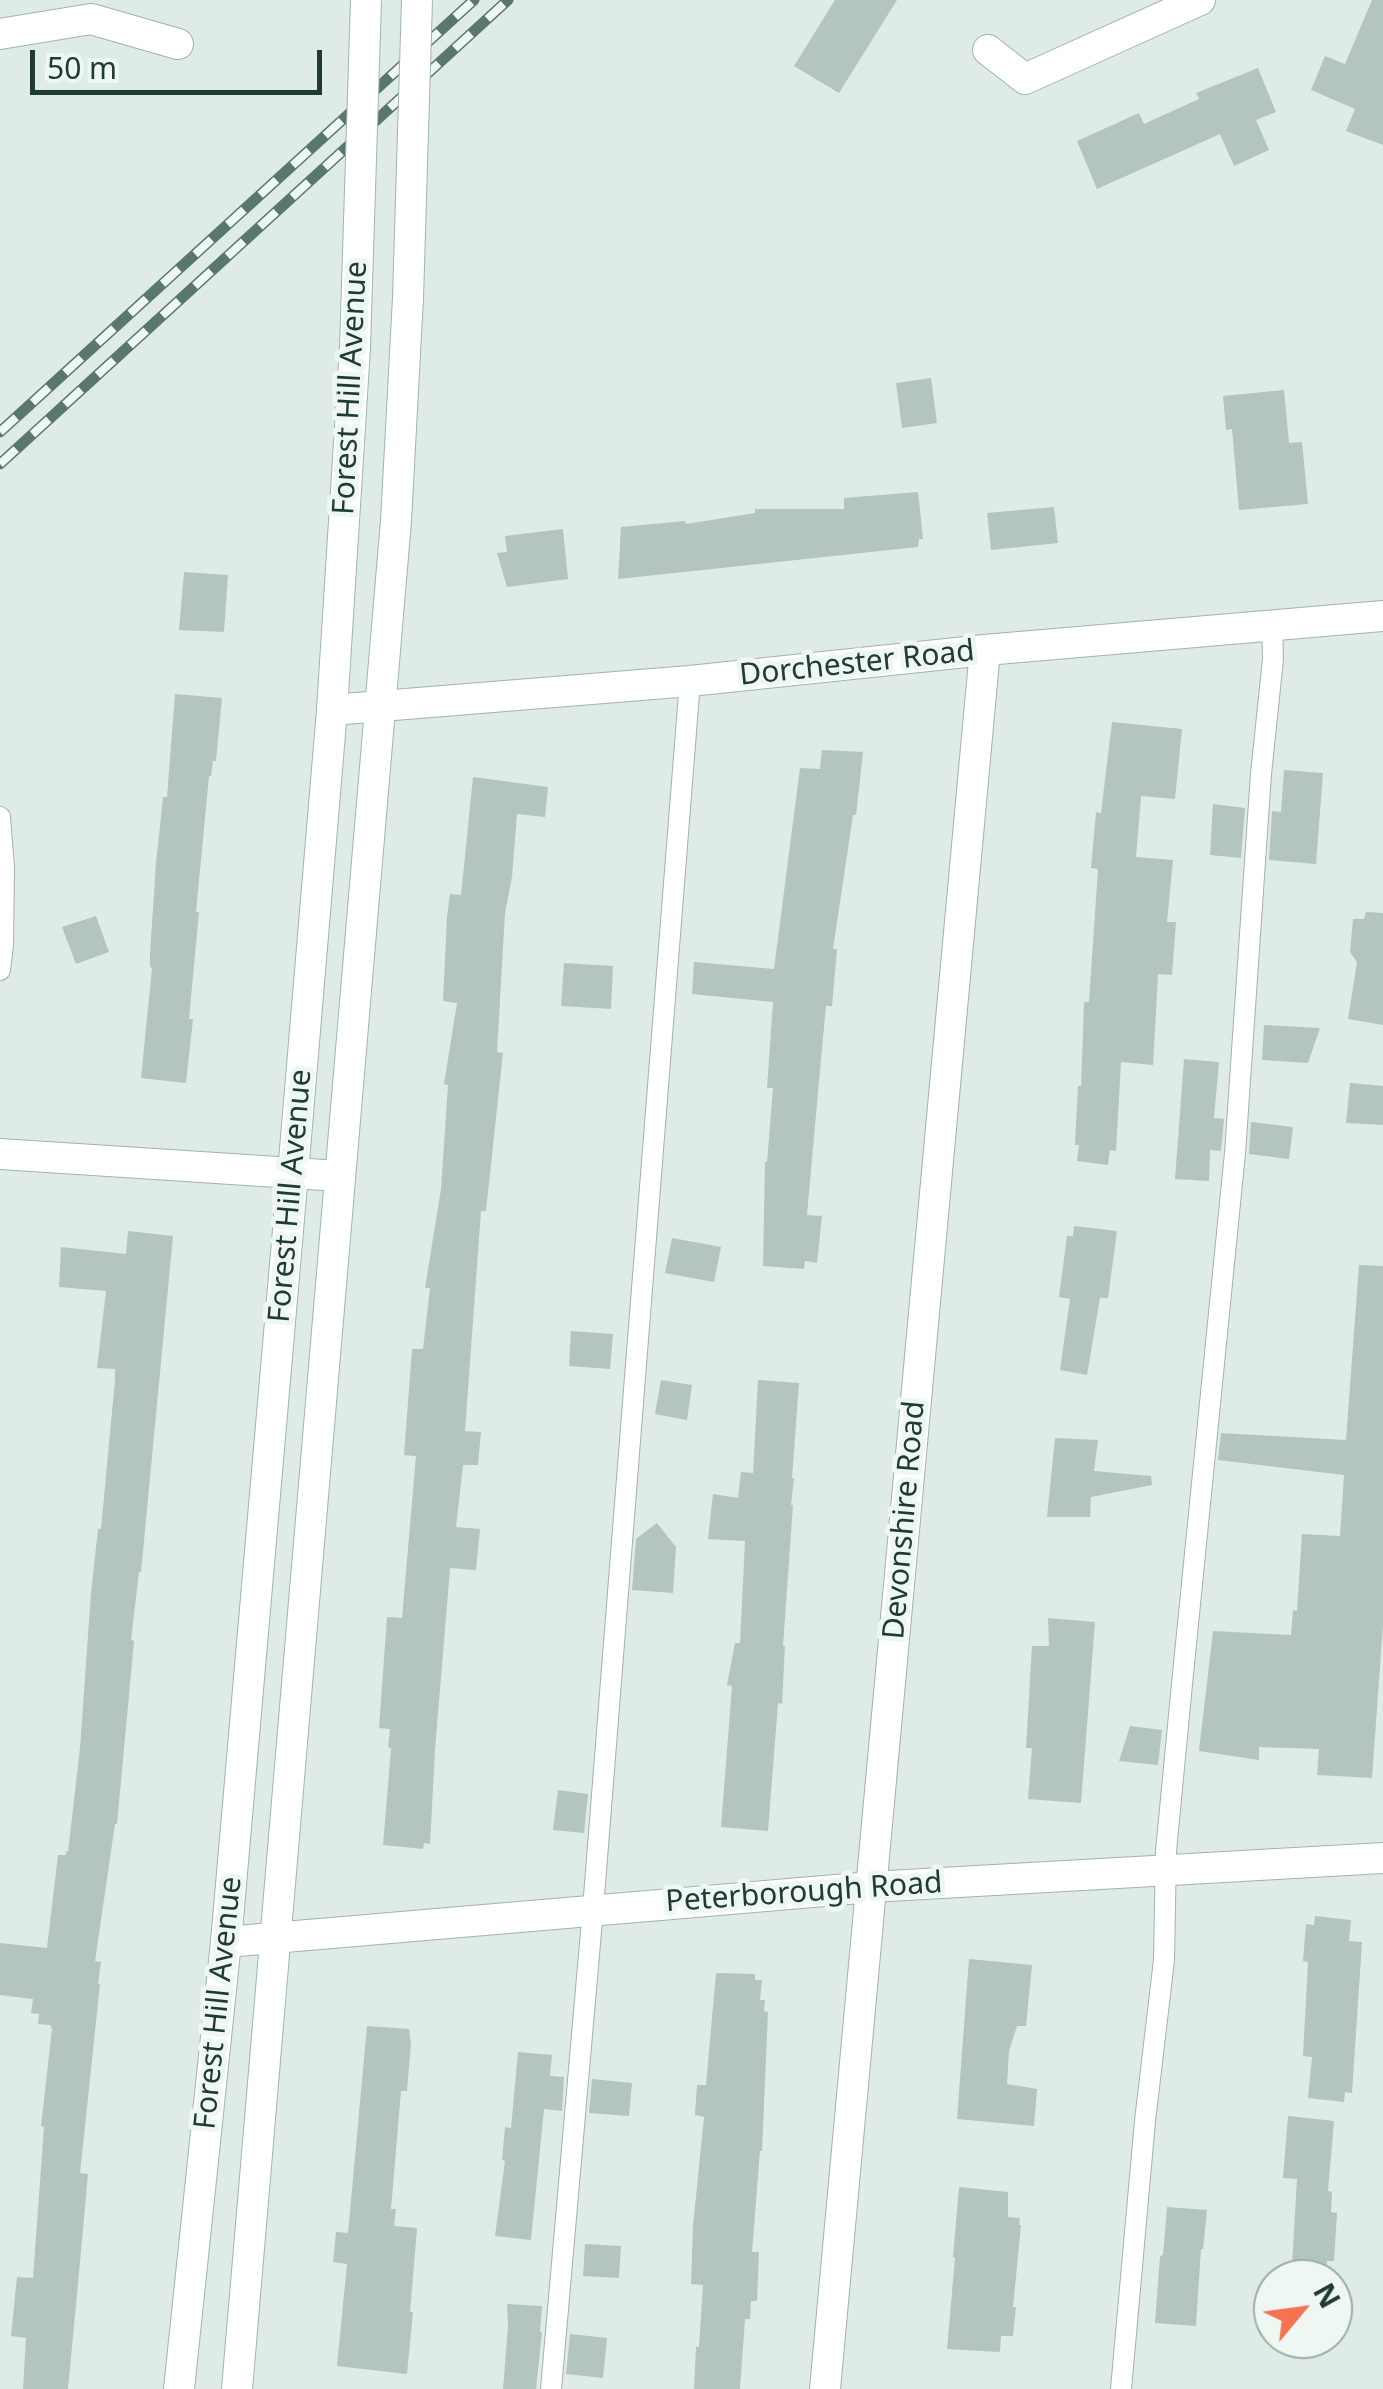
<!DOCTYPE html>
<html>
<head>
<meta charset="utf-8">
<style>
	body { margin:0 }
	#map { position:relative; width:1383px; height:2389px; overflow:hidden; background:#dfebe5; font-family:"Noto Sans",sans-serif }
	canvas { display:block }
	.north { position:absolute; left:1253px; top:2259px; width:100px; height:100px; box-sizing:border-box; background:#eff7f3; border:2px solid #9caca6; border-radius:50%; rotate:61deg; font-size:28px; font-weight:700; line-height:40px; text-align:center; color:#203b32 }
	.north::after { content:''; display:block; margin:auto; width:35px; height:45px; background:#f57252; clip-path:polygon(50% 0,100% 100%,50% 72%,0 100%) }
	.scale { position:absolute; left:30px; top:50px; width:292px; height:45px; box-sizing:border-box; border:5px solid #203b32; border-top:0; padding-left:12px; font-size:30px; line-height:35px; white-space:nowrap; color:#203b32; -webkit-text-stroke:8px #eff7f3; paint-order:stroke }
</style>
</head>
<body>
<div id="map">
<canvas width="1383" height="2389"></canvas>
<div class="north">N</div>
<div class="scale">50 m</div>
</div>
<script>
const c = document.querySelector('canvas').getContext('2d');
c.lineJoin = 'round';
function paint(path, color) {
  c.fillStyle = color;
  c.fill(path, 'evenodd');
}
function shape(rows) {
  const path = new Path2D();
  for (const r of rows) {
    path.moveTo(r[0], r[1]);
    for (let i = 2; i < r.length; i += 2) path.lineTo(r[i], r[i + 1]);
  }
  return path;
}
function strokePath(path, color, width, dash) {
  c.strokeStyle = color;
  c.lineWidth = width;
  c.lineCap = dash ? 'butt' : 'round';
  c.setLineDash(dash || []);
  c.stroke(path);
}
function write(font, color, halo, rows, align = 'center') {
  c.font = font + ' "Noto Sans",sans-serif';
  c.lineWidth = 10;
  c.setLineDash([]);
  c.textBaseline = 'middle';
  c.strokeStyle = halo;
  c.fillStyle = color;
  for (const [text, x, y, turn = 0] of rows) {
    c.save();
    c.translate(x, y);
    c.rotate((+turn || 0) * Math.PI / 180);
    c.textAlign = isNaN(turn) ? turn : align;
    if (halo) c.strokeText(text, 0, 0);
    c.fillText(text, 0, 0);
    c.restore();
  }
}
const building = shape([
	[835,0,897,0,839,93,794,66],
	[1372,0,1383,0,1383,145,1346,131,1355,109,1311,90,1325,56,1345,64],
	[1258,68,1276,112,1256,120,1269,150,1234,166,1220,134,1097,189,1077,141,1139,113,1144,124,1199,99,1196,93],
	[931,378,937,423,902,428,896,383],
	[1284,390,1289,443,1302,442,1308,504,1239,510,1232,429,1226,430,1223,396],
	[918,492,923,539,919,539,918,547,618,579,621,527,685,521,686,524,755,513,755,509,844,509,844,498],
	[1054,507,1058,543,991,550,987,513],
	[563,529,568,579,507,587,497,553,507,552,505,536],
	[184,572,228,575,224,632,179,630],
	[175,694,222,698,216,761,213,761,211,776,209,776,196,912,199,912,189,1019,193,1019,186,1083,141,1078,152,968,150,967,150,954,156,863,163,797,167,797],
	[1112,722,1182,729,1175,799,1141,796,1136,857,1173,860,1167,922,1176,922,1172,975,1158,974,1153,1065,1121,1062,1116,1151,1110,1150,1108,1165,1077,1161,1079,1145,1075,1145,1078,1086,1081,1086,1084,1002,1089,1002,1098,869,1091,868,1096,812,1101,813],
	[822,750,863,752,856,815,853,815,833,949,837,949,832,1006,826,1006,818,1092,807,1215,822,1216,817,1263,805,1261,804,1269,763,1266,765,1162,767,1162,773,1088,767,1088,773,1002,692,994,694,962,774,969,800,768,820,769],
	[1284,770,1323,773,1316,864,1269,860,1272,811,1281,812],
	[473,777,548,787,545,817,517,814,512,877,505,913,497,1052,503,1053,486,1211,481,1211,465,1431,481,1432,478,1465,463,1465,456,1527,480,1529,476,1570,450,1568,435,1750,430,1844,424,1843,423,1849,383,1845,391,1748,388,1747,390,1729,379,1728,387,1617,402,1618,416,1456,404,1455,412,1349,423,1349,430,1288,425,1288,441,1189,448,1085,444,1084,457,1003,443,1001,447,917,450,894,461,895],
	[1213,804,1245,808,1241,858,1210,855],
	[1366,912,1383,913,1383,1025,1348,1019,1357,962,1350,952,1353,919,1364,919],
	[96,916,109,952,76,964,62,927],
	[564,963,613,966,611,1009,561,1006],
	[1264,1025,1320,1028,1308,1063,1262,1060],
	[1184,1059,1219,1062,1214,1118,1224,1119,1221,1151,1210,1150,1209,1181,1175,1179],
	[1350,1083,1383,1086,1383,1125,1346,1123],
	[1251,1122,1293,1127,1289,1159,1249,1154],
	[1074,1226,1117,1231,1108,1298,1100,1298,1087,1375,1060,1370,1070,1299,1059,1297,1067,1236,1073,1236],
	[128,1231,173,1236,141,1572,139,1572,131,1640,134,1641,117,1824,115,1824,95,1961,101,1962,98,1984,100,1984,80,2173,88,2174,79,2273,68,2389,23,2389,26,2338,11,2336,17,2277,33,2278,44,2127,41,2126,52,2029,50,2025,38,2024,39,2014,31,2013,33,1999,0,1995,0,1943,47,1948,58,1855,66,1855,66,1851,68,1852,80,1748,91,1593,98,1529,101,1529,115,1380,115,1369,97,1368,106,1291,59,1287,61,1247,126,1254],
	[672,1238,721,1247,714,1282,665,1273],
	[1359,1265,1383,1266,1383,1625,1372,1778,1317,1775,1319,1749,1259,1747,1259,1760,1199,1751,1213,1631,1291,1635,1293,1610,1297,1611,1302,1534,1340,1536,1344,1475,1218,1460,1221,1433,1346,1440],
	[571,1331,613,1334,610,1369,569,1366],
	[661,1380,692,1385,687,1420,655,1414],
	[758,1380,799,1383,792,1478,794,1478,791,1505,793,1505,783,1646,785,1646,782,1704,778,1703,768,1831,721,1827,732,1686,727,1685,735,1643,740,1643,745,1541,708,1539,713,1494,738,1498,741,1472,753,1473],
	[1055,1438,1098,1440,1094,1471,1151,1476,1152,1485,1091,1497,1090,1517,1047,1517],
	[657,1523,676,1547,673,1593,632,1590,636,1539],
	[1048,1618,1095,1622,1081,1803,1028,1799,1032,1748,1026,1748,1032,1646,1049,1646],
	[1130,1726,1162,1730,1158,1765,1119,1761],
	[558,1790,588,1794,584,1833,553,1830],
	[1315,1916,1351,1920,1349,1941,1362,1942,1352,2093,1345,2092,1344,2102,1308,2098,1312,2057,1303,2056,1308,1962,1303,1961,1306,1924,1314,1925],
	[969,1959,1032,1965,1026,2026,1017,2026,1009,2051,1007,2084,1037,2089,1034,2126,957,2119],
	[716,1973,755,1974,755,1980,762,1980,760,2000,765,2000,764,2011,768,2012,762,2151,760,2151,752,2252,759,2252,757,2301,751,2301,750,2319,745,2319,740,2389,694,2389,696,2347,699,2347,703,2285,691,2284,693,2226,704,2117,695,2115,697,2085,706,2085],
	[367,2026,409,2029,411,2044,407,2091,401,2091,391,2209,396,2209,394,2226,417,2228,410,2312,413,2312,407,2374,337,2366,347,2264,333,2262,336,2232,348,2233],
	[518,2052,552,2055,550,2076,564,2077,562,2111,544,2109,531,2240,495,2236,505,2161,502,2160,505,2127,511,2128],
	[592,2079,632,2083,629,2116,589,2113],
	[1288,2116,1334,2121,1328,2191,1332,2192,1331,2212,1337,2213,1334,2261,1327,2261,1325,2279,1296,2279,1297,2266,1292,2265,1297,2179,1283,2178],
	[959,2187,1008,2192,1008,2217,1020,2218,1019,2225,1021,2225,1013,2307,1016,2307,1013,2336,1001,2336,1000,2352,947,2349,955,2258,953,2257],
	[1167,2207,1207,2210,1203,2249,1201,2249,1196,2326,1155,2323,1160,2256,1163,2255],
	[585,2244,621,2246,619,2278,583,2276],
	[507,2304,542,2306,540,2332,542,2332,536,2389,503,2389,508,2326],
	[570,2334,607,2338,603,2378,566,2374]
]);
const lane = shape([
	[0,817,4,868,3,945,0,970],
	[551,2389,593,1909,690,681],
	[1121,2389,1145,2121,1164,1960,1166,1851,1182,1684,1235,1153,1261,774,1273,659,1272,625]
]);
const street = shape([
	[0,34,91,19,178,44],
	[988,50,1025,79,1200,0],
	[332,710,690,681,985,650,1383,616],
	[0,1154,339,1176],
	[226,1942,871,1887,1383,1858],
	[825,2389,985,650]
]);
const secondary = shape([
	[179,2389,226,1942,293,1173,332,710,355,348],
	[237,2389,396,521,408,298]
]);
const rail = shape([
	[0,432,474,0],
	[0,464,508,0]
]);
const secondaryBridge = shape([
	[408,298,417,0],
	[355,348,366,0]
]);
const streetNames = [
	["Forest Hill Avenue",351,388,-87],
	["Dorchester Road",857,664,-6],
	["Forest Hill Avenue",291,1196,-85],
	["Devonshire Road",905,1520,-85],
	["Peterborough Road",804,1893,-4],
	["Forest Hill Avenue",219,2003,-84]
];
paint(building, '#b4c5be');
strokePath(lane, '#a2b3ac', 22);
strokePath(street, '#a2b3ac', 32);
strokePath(secondary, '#9eb7ac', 32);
strokePath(lane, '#fff', 20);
strokePath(street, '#fff', 30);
strokePath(secondary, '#fff', 30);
strokePath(rail, '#5a776d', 11);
strokePath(rail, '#eff7f3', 8, [22]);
strokePath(secondaryBridge, '#9eb7ac', 32, []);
strokePath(secondaryBridge, '#fff', 30);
write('30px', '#203b32', '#eff7f3', streetNames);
</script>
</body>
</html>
